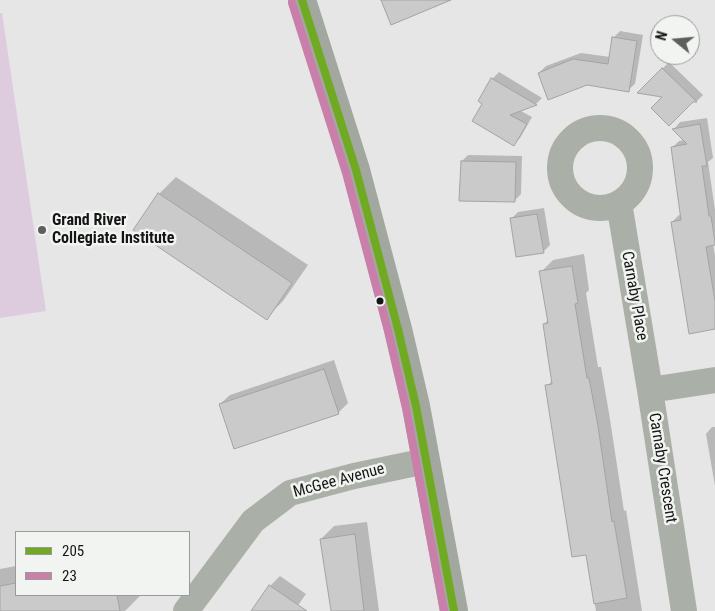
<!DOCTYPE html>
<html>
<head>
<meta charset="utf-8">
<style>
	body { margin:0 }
	#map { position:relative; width:715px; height:611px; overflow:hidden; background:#e5e6e5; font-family:"Roboto Condensed",sans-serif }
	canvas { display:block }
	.legend { position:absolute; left:15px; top:531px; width:175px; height:65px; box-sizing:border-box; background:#f2f4f1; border:1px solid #999b99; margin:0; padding:6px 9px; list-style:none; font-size:15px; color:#141514 }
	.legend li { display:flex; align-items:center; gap:10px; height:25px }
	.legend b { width:25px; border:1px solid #999b99 }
	.north { position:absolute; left:650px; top:15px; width:50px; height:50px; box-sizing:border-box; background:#f2f4f1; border:1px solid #999b99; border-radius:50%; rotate:287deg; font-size:14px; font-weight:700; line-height:20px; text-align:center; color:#141514 }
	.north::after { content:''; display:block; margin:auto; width:18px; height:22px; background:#5d5e5d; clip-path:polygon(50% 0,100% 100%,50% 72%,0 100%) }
</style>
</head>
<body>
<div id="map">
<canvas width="715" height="611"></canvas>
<ul class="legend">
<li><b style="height:6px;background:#70aa22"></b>205</li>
<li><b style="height:6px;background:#ca7fab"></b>23</li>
</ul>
<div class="north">N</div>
</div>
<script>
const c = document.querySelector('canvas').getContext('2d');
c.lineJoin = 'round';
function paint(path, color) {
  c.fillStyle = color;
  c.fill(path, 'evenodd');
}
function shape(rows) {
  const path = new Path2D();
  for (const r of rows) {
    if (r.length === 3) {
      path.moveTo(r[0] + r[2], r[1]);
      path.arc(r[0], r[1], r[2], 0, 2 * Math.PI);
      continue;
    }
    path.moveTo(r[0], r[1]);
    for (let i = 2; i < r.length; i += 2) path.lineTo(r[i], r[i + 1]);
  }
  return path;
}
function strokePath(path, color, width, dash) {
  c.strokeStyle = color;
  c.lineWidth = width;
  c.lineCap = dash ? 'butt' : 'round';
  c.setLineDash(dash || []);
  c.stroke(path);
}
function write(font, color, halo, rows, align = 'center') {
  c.font = font + ' "Roboto Condensed",sans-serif';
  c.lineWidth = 5;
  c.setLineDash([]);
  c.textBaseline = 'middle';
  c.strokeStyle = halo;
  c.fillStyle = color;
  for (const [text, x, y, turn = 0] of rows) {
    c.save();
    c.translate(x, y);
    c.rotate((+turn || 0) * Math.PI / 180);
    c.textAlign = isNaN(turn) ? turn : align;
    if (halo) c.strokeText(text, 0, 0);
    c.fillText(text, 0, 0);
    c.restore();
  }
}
const green = shape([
	[0,13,2,13,46,311,0,318]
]);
const shadow = shape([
	[620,31,643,35,635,84,628,90,539,73,546,66,581,53,610,57,613,38],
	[669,62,703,95,697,101,640,92],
	[499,72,542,98,536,104,519,110,532,117,520,138,514,144,492,79],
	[707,118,713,158,708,162,715,210,715,244,713,244,715,256,715,328,672,222,679,215,681,215,672,148,679,141,685,140,674,129,680,122],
	[468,155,522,156,521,194,514,201,462,161],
	[176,177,308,265,283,301,266,318,159,194],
	[544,208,550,245,543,252,511,219,518,212],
	[584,254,589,290,586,293,598,367,601,367,609,413,624,511,626,510,642,611,596,611,587,554,547,386,553,380,544,324,549,319,541,272,553,260],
	[334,360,348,403,338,413,220,404,230,395],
	[712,427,715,427,715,486,706,434],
	[367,522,379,611,333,611,321,539,334,526],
	[16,566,16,595,141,595,125,611,0,611,0,569],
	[280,576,306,594,294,611,253,611,270,586]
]);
const building = shape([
	[381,0,451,0,391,25,381,0],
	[612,37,637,41,629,92,587,85,548,100,538,73,573,59,608,64,612,37],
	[662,68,697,102,693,102,669,126,651,108,662,97,637,93,662,68],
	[491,78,537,105,510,115,527,124,514,146,472,121,482,104,478,101,491,78],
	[700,124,707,166,702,166,709,216,711,216,715,242,715,245,706,247,715,301,715,329,689,334,671,222,681,220,671,147,687,144,672,129,700,124],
	[461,161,516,162,515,202,459,201,461,161],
	[158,193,292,283,267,320,133,230,158,193],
	[537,214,544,253,516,257,510,218,537,214],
	[572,266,578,303,575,304,587,378,589,378,598,426,612,522,614,521,627,598,594,604,586,555,572,557,545,385,552,384,543,324,548,323,539,271,572,266],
	[324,369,339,414,234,449,219,404,324,369],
	[355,534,364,611,331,611,320,539,355,534],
	[16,583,16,595,117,595,120,611,0,611,0,586,16,583],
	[269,585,307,611,251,611,269,585]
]);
const minor = shape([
	[600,168,40],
	[619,203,650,390],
	[186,611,253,521,290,493,354,476,426,461],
	[684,611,650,390,715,380]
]);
const major = shape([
	[302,0,356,170,398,329,416,406,454,611]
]);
const bus1 = shape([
	[302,0,356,170,398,329,416,406,454,611]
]);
const bus2 = shape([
	[292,3,346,173,388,331,406,408,444,611]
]);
const markers = [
	[42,230,5,"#5d5e5d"],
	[380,301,4.5,"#141514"]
];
const poiNames = [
	["Grand River",52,221],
	["Collegiate Institute",52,239]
];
const streetNames = [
	["Carnaby Place",634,296,80],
	["Carnaby Crescent",662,468,81],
	["McGee Avenue",339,481,-15]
];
paint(green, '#dcd');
paint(shadow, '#0003');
paint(building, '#cacaca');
strokePath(building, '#a3a3a3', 1);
strokePath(minor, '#aab0a7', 26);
strokePath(major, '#a2a89f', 28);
strokePath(bus1, '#70aa22', 8);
strokePath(bus2, '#ca7fab', 8);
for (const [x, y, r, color] of markers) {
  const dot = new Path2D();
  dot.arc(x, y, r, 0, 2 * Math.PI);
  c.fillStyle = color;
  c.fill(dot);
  strokePath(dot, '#f2f4f1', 2);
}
write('bold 16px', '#141514', '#f2f4f1', poiNames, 'left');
write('16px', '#141514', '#f2f4f1', streetNames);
</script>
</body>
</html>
